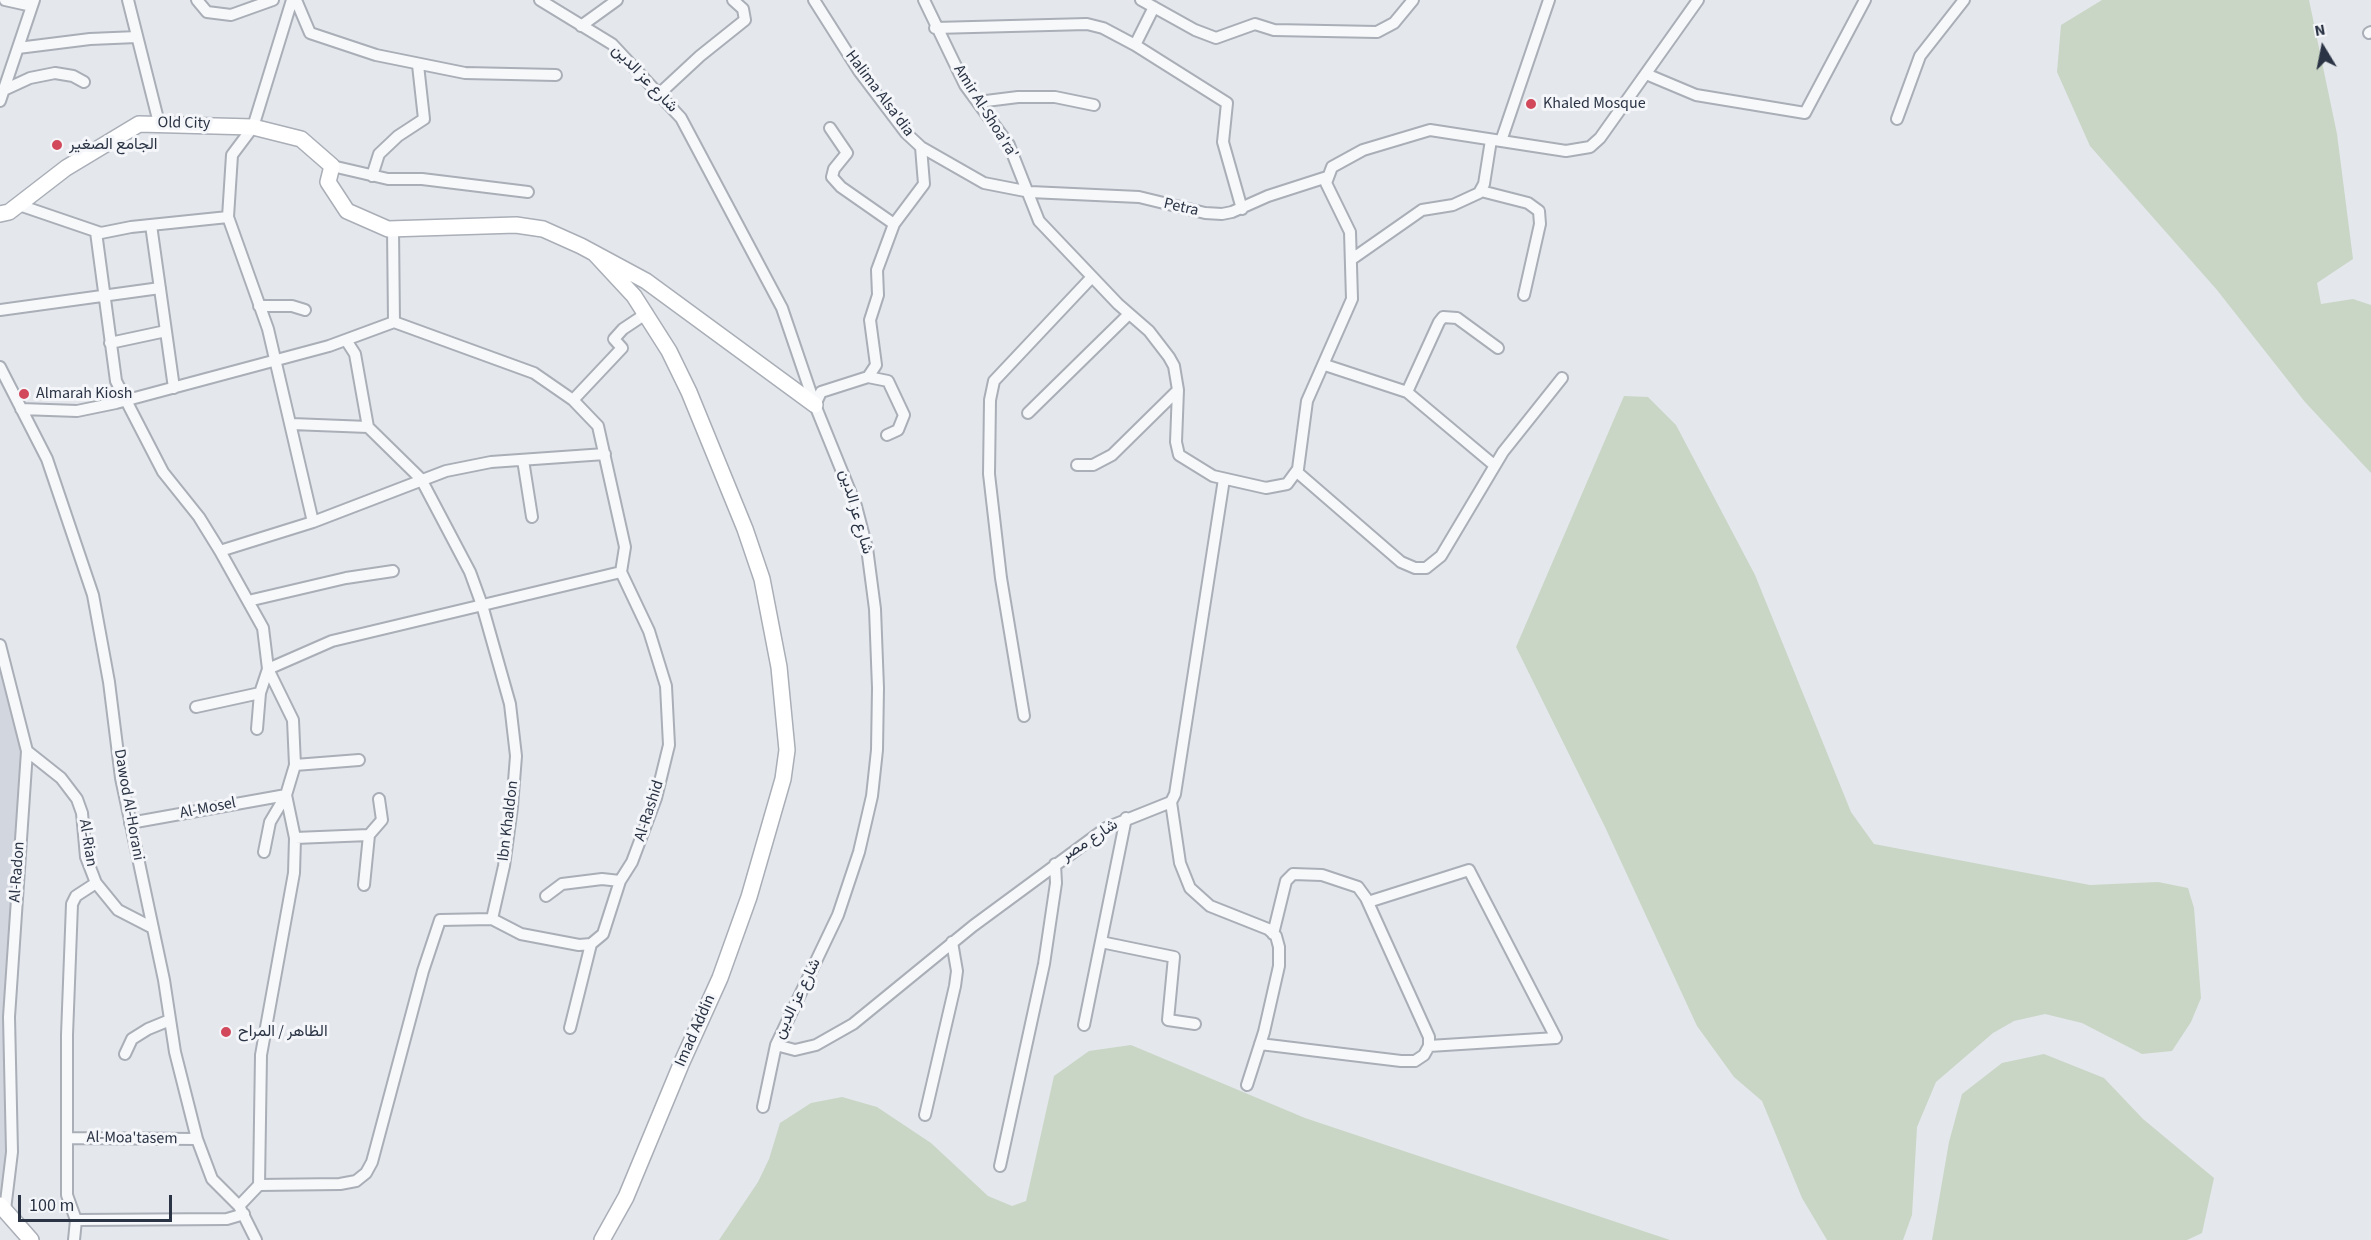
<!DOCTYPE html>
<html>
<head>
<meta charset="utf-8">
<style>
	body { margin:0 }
	#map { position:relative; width:2371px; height:1240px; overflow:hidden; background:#e4e7ec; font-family:"Source Sans 3",sans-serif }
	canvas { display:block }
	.north { position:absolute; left:2293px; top:18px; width:60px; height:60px; -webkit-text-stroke:4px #f4f6f9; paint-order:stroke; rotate:350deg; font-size:16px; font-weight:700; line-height:24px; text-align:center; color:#2b3445 }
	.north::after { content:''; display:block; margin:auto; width:21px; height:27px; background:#2b3445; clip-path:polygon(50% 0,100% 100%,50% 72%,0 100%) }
	.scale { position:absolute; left:18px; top:1195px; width:154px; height:27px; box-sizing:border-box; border:3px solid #2b3445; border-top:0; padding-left:8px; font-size:18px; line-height:21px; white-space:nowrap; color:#2b3445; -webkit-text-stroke:4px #f4f6f9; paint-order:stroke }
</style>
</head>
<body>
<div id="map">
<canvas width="2371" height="1240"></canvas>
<div class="north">N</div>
<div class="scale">100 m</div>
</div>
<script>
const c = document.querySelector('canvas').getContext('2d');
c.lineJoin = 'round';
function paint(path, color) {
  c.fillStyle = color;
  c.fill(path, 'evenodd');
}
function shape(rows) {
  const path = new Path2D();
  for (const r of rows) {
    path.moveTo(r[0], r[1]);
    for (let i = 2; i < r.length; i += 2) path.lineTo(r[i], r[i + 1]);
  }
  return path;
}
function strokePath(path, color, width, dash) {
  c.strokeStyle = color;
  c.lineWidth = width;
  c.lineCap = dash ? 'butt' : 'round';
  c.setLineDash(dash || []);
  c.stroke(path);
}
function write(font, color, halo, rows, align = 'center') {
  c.font = font + ' "Source Sans 3",Vazirmatn,sans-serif';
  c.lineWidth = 6;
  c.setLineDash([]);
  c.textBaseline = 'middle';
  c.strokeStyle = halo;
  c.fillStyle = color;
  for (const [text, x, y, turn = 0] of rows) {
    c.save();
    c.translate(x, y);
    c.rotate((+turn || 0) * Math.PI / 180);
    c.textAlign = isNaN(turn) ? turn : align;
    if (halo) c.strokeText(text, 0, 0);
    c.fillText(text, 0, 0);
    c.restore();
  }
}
const built = shape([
	[0,648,26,750,9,1014,11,1149,0,1205]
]);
const green = shape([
	[2102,0,2309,0,2337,134,2353,259,2317,283,2321,304,2353,299,2371,305,2371,473,2305,402,2217,290,2090,146,2057,72,2061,25],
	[1624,396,1648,397,1676,425,1755,575,1851,812,1874,844,2090,885,2158,882,2188,888,2194,908,2201,998,2191,1022,2172,1051,2142,1054,2082,1023,2045,1014,2014,1021,1993,1033,1936,1082,1917,1127,1912,1215,1903,1240,1827,1240,1802,1198,1762,1101,1734,1077,1697,1026,1605,827,1516,647],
	[1131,1045,1305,1118,1670,1240,719,1240,758,1182,769,1159,780,1123,811,1103,842,1097,877,1107,931,1143,988,1196,1012,1206,1026,1201,1054,1076,1089,1051],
	[2044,1054,2104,1078,2143,1119,2214,1178,2202,1233,2187,1240,1932,1240,1949,1142,1962,1094,2002,1063]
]);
const street = shape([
	[5,0,32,6],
	[128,0,159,123],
	[197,0,207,12,231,15,273,0],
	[292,0,253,127,232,155,228,217,268,329,313,522],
	[296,0,310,33,376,55,465,73,556,75],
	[540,0,612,44,681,118,782,308,815,405,856,506,867,548,875,609,878,688,877,750,872,796,859,852,838,915,776,1045,763,1107],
	[814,0,859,71,906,133,921,147,984,183,1030,192,1139,197,1205,213,1222,214,1232,212,1268,196,1327,177],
	[924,0,965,85,1009,145,1039,221,1118,304,1149,331,1169,357,1174,366,1178,390,1176,442,1179,455,1213,476,1266,488,1287,484,1298,469,1307,401,1352,299,1350,232,1326,183,1332,167,1363,150,1430,130,1566,151,1590,147,1600,138,1698,0],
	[1141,0,1195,30,1216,38,1255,24,1274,30,1377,32,1394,23,1413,0],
	[581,26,617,0],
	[935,28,1087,24,1103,28,1135,45,1227,103,1223,142,1242,209],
	[2369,33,2371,32],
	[1135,45,1154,7],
	[18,48,90,39,137,37],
	[1646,74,1696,95,1805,113,1865,0],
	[4,90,30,78,55,73,73,76,84,82],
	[658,95,700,56,745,20,743,9,733,0],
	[0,101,34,0],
	[978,102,1018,97,1055,97,1094,105],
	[1897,119,1920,56,1964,0],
	[830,128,847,153,834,169,832,177,841,187,894,224],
	[1501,141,1549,0],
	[332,166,388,179,422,179,528,192],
	[372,176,379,154,398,136,424,119,418,65],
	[1481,191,1528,203,1539,211,1540,224,1524,295],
	[19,205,101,233,131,227,228,217],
	[151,225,174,388],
	[96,232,116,381,163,472,199,517,220,551,263,628,268,669,293,720,295,765,286,795,295,838,294,873,261,1055,259,1185,239,1206],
	[1352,259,1422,210,1453,205,1479,193,1484,184,1491,140],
	[259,306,292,306,305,310],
	[0,310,160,288],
	[394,322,534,373,573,400,598,426,625,547,621,572],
	[110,343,166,331],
	[1325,365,1407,392,1494,465],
	[0,367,47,459,93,595,109,682,121,778,164,980,175,1052,197,1139,212,1179,239,1206,256,1240],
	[868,377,888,381,904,415,898,430,887,435],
	[1407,392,1439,322,1443,317,1457,318,1498,348],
	[573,400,622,348,614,339,623,329,647,313],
	[815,405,821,392,868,377,876,365,870,320,878,295,877,270,894,224,924,184,921,147],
	[21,409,77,411,116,403,329,346,394,322,393,229],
	[1028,413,1129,314],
	[292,424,368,427],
	[523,460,532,517],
	[1077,465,1093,465,1112,455,1178,390],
	[1297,472,1401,562,1415,568,1426,568,1441,556,1503,452,1562,378],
	[220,551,313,522,446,471,491,462,605,454],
	[248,601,346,578,393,571],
	[0,645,27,751,9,1017,12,1152,5,1210],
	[196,707,260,693,268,669,332,641,621,572],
	[1024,716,1001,578,989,474,990,400,994,381,1092,277],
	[257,729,260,693],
	[27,751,61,778,77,799,82,813,86,857,96,883,118,910,151,927],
	[295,765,359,760],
	[1171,802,1180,863,1190,888,1210,906,1268,929,1276,936,1279,947,1279,966,1264,1032,1247,1085],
	[130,823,286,795],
	[369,835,382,820,379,799],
	[295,838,369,835,364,885],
	[264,852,270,822,286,795],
	[546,896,562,884,602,879,620,881],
	[1368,902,1469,870,1556,1038,1429,1046],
	[492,919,521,934,579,945,591,944,603,934,620,881,632,862,656,798,669,745,666,686,649,631,621,572],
	[1101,942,1174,957,1168,1020,1195,1024],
	[1084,1025,1126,818],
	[570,1028,591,944],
	[1260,1044,1401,1061,1415,1061,1424,1055,1429,1046,1429,1037,1366,898,1358,887,1322,875,1293,874,1286,881,1273,934],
	[776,1045,795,1050,816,1045,853,1024,973,926,1106,828,1171,802,1175,794,1224,479],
	[125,1054,132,1039,148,1029,170,1020],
	[925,1115,955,986,957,971,952,942],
	[67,1138,197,1139],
	[1000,1166,1044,964,1056,883,1055,864],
	[259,1185,340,1184,356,1181,366,1173,372,1162,423,971,440,920,492,919,504,866,512,807,516,756,510,704,482,605,470,572,421,479,368,427,355,354,346,340],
	[76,1220,227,1219,244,1214],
	[74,1240,76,1220,67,1195,67,1035,72,904,76,896,96,883]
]);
const secondary = shape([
	[0,214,9,212,66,168,139,124,253,127,301,139,332,166,328,182,347,211,388,229,516,225,543,229,581,246,646,281,815,405],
	[595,254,634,296,669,351,689,392,745,529,762,579,779,667,787,750,783,779,749,897,720,978,682,1062,626,1197,602,1240],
	[0,1205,31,1240]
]);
const markers = [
	[1531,104,6,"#d1495b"],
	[57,145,6,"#d1495b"],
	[24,394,6,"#d1495b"],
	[226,1032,6,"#d1495b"]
];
const streetNames = [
	["شارع عز الدين",644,79,46],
	["Halima Alsa'dia",879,94,53],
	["Amir Al-Shoa'ra'",985,112,58],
	["Old City",184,124,1],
	["Petra",1181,208,13],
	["شارع عز الدين",855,512,74],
	["Dawod Al-Horani",128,805,80],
	["Al-Mosel",208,809,-11],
	["Al-Rashid",650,811,-72],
	["Ibn Khaldon",509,821,-83],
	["شارع مصر",1090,841,-33],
	["Al-Rian",87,843,81],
	["Al-Radon",18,872,-86],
	["شارع عز الدين",798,999,-64],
	["Imad Addin",696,1031,-66],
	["Al-Moa'tasem",132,1139,1]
];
const poiNames = [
	["Khaled Mosque",1543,104],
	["الجامع الصغير",69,145],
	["Almarah Kiosh",36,394],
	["الظاهر / المراح",238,1032]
];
paint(built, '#d2d6de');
paint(green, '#c9d6c5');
strokePath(street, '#a9aeb7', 14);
strokePath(secondary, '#a9aeb7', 18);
strokePath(street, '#f7f8fa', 10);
strokePath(secondary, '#fff', 15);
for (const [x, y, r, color] of markers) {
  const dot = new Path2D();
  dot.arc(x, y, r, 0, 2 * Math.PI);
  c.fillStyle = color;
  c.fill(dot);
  strokePath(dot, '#f4f6f9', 2);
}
write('16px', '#2b3445', '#f4f6f9', streetNames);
write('16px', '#2b3445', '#f4f6f9', poiNames, 'left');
</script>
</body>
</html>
